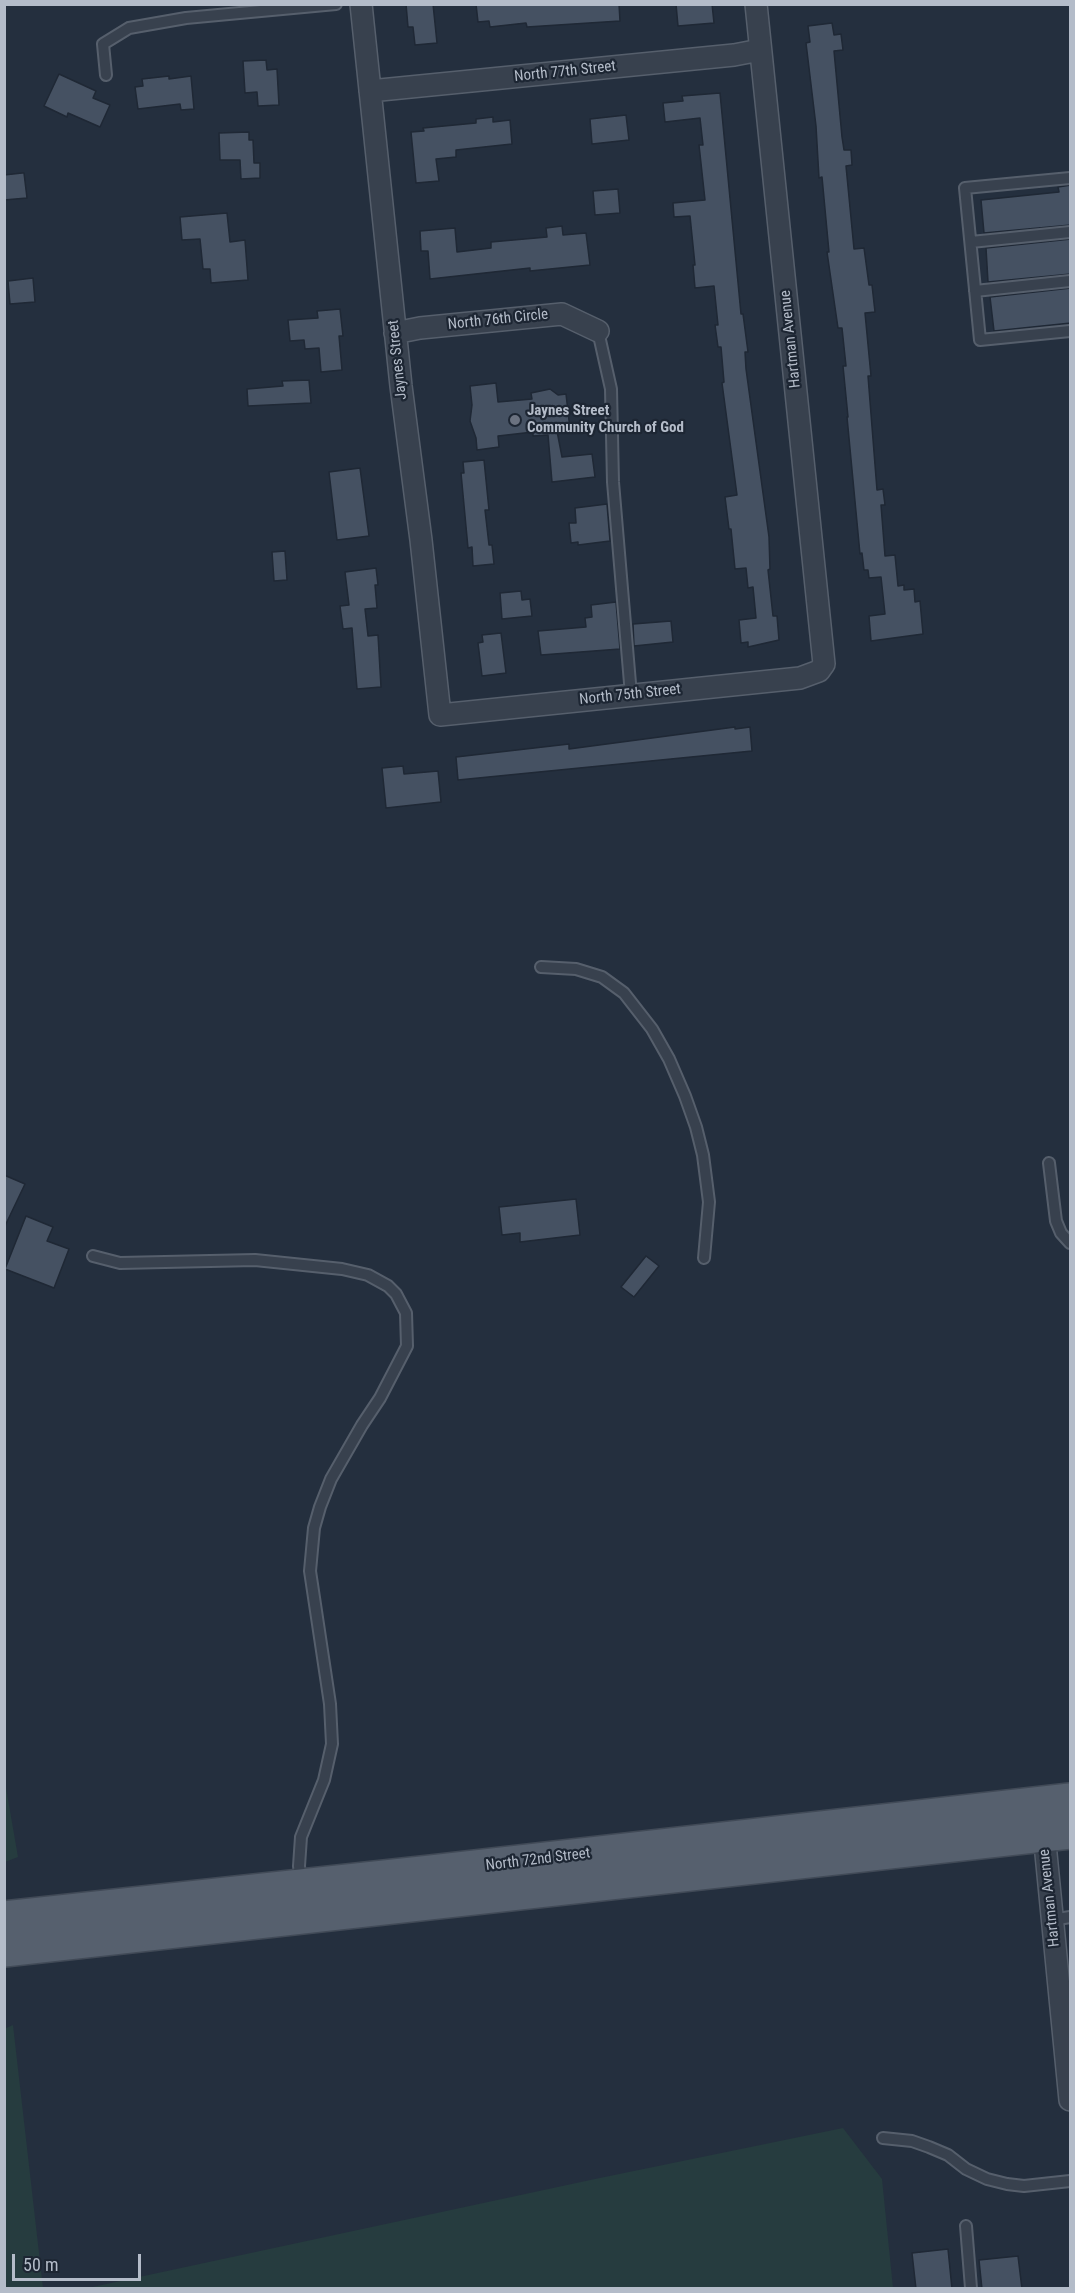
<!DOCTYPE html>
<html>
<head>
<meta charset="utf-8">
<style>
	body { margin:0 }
	#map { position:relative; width:1075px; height:2293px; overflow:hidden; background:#242f3e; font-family:"Roboto Condensed",sans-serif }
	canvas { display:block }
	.frame { position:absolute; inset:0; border:6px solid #b4bcc9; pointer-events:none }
	.scale { position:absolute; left:12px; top:2254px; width:129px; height:27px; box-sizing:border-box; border:3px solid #b4bcc9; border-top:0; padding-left:8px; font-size:18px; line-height:21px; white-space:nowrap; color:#b4bcc9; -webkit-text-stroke:4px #1d2633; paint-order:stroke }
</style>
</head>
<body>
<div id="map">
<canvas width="1075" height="2293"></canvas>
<div class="frame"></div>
<div class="scale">50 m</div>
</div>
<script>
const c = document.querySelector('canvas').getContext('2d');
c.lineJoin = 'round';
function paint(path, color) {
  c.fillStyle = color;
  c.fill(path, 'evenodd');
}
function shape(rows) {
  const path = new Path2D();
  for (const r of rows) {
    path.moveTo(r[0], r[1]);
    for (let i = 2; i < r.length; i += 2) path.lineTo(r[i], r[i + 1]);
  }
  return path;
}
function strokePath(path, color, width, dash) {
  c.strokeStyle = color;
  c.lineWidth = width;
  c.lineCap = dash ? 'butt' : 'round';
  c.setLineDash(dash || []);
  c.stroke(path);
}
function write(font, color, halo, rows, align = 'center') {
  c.font = font + ' "Roboto Condensed",sans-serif';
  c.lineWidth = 4.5;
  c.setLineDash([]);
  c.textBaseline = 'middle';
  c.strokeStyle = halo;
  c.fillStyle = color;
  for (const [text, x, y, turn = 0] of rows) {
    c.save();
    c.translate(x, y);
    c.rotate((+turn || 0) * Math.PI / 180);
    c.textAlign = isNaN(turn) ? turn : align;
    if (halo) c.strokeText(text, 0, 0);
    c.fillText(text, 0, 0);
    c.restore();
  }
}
const green = shape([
	[5,1782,18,1857,5,1862,4,1862],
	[13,2025,43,2288,5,2288,4,2029],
	[843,2128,882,2179,893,2288,88,2288,595,2179]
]);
const building = shape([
	[406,4,433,4,437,43,415,45,413,27,408,27,406,4],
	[476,4,619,4,620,21,527,27,526,23,490,27,489,21,478,22,476,4],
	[676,4,712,4,714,23,678,26,676,4],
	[832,23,834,35,841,34,843,50,834,51,842,137,844,150,851,150,852,165,846,166,854,249,864,248,869,285,872,285,875,312,865,313,871,376,868,376,877,490,883,489,885,505,881,505,885,556,895,555,898,586,904,585,904,590,914,589,915,602,920,601,923,634,871,641,869,616,885,614,881,577,869,578,868,570,864,570,862,553,860,554,847,417,848,417,843,366,846,366,842,328,838,328,827,252,829,252,822,177,819,178,816,126,806,43,810,42,808,26,832,23],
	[266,60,267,70,277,69,279,105,258,106,257,92,245,93,243,61,266,60],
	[59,74,96,91,93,98,110,105,100,127,68,113,67,117,44,106,59,74],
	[169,76,169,79,191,76,194,109,181,110,180,104,138,109,135,87,143,86,142,79,169,76],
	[720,93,741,314,743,314,748,352,745,352,746,369,769,537,770,569,768,570,773,616,777,616,779,640,748,647,748,642,741,643,739,620,756,618,753,587,748,588,746,568,735,569,731,529,729,529,725,497,737,495,722,383,724,382,721,347,718,347,715,325,718,325,714,286,695,288,693,265,695,265,690,216,674,217,673,203,705,200,699,145,703,145,700,118,665,122,663,103,683,101,682,96,720,93],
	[626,115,629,140,592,144,590,119,626,115],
	[493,117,493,122,510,120,512,144,456,150,456,157,436,159,439,181,416,183,411,132,424,131,423,128,476,123,476,119,493,117],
	[249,132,249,140,253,140,254,163,260,163,260,178,241,179,240,160,220,160,219,133,249,132],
	[22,173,24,173,27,198,4,200,4,175,22,173],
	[1071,185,1071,225,984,233,981,200,1059,192,1058,187,1071,185],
	[618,189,620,213,595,215,593,191,618,189],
	[227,213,230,242,245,240,248,280,211,283,210,269,203,269,200,239,182,240,180,217,227,213],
	[562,226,563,235,586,233,590,265,530,271,530,268,430,279,428,251,421,251,420,231,455,228,457,252,491,248,491,242,547,237,546,228,562,226],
	[1071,239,1071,274,988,282,986,248,1071,239],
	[33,278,35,302,10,304,8,281,33,278],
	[1071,288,1071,323,994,331,990,297,1071,288],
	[340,309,343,336,339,336,342,370,321,372,319,348,305,349,304,340,290,341,288,320,318,318,317,311,340,309],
	[309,380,311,403,248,406,247,389,283,386,282,381,309,380],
	[496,383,498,402,532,399,531,393,550,389,558,395,566,394,570,429,557,431,562,457,592,454,595,477,552,482,548,435,533,436,533,432,498,436,499,447,477,450,476,438,470,421,472,405,470,386,496,383],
	[484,460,489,510,485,510,489,545,492,545,494,564,473,566,472,547,468,548,461,473,464,473,463,462,484,460],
	[360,468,369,536,337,540,329,472,360,468],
	[607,504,610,541,578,545,578,542,571,543,569,523,576,523,575,508,607,504],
	[285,551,287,580,274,581,272,552,285,551],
	[376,568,378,585,375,585,377,608,365,609,368,636,378,635,381,687,357,689,352,628,343,629,340,606,349,605,345,572,376,568],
	[521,591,522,600,530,599,532,616,502,619,500,593,521,591],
	[616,602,620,649,541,655,538,631,586,627,585,618,592,617,591,605,616,602],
	[671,621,673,642,634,646,633,624,671,621],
	[501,633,506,673,482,676,478,643,483,642,482,635,501,633],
	[735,727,735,729,750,727,752,751,458,780,456,757,569,744,569,749,735,727],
	[403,766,404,774,438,771,441,802,386,808,382,768,403,766],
	[4,1175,25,1184,4,1228,4,1175],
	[576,1199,580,1235,520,1242,520,1233,502,1235,499,1207,576,1199],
	[26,1216,53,1227,47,1241,69,1249,54,1288,5,1269,26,1216],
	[646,1256,659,1266,634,1297,621,1287,646,1256],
	[948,2249,952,2289,916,2289,912,2253,948,2249],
	[1018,2256,1022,2289,982,2289,979,2260,1018,2256]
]);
const path = shape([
	[155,2288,155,2287]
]);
const service = shape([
	[106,75,103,44,129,28,186,18,336,4],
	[1070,178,965,188,980,340,1070,331],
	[971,242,1070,232],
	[975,291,1070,281],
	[598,331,611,389,613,482,631,695],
	[541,967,576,969,602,977,624,993,652,1029,669,1059,685,1096,696,1127,703,1155,709,1202,704,1258],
	[1049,1163,1056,1221,1061,1233,1070,1243],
	[93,1256,120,1263,255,1260,342,1269,368,1275,388,1286,396,1294,406,1313,407,1346,380,1398,362,1425,331,1479,320,1507,314,1528,310,1571,330,1704,332,1744,324,1780,301,1837,299,1866,301,1884],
	[1052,1920,1070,1917],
	[883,2138,912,2141,929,2147,948,2155,966,2169,987,2179,1007,2184,1024,2186,1070,2181],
	[966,2226,971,2288]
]);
const minor = shape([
	[361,4,401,386,421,540,440,715,800,678,819,671,824,664,756,4],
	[370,91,734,55,760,50],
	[395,333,420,328,562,314,598,331],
	[1043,1823,1070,2100]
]);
const primary = shape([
	[4,1918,431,1872,1070,1800],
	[4,1950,1070,1832]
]);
const markers = [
	[515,420,6,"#6b7280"]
];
const streetNames = [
	["North 77th Street",565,72,-6],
	["North 76th Circle",498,320,-6],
	["Hartman Avenue",791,339,-96],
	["Jaynes Street",398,360,-96],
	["North 75th Street",630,695,-6],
	["North 72nd Street",538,1860,-7],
	["Hartman Avenue",1050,1898,-96]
];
const poiNames = [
	["Jaynes Street",527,411],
	["Community Church of God",527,428]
];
paint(green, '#263c3f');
paint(building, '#455162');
strokePath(building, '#1f2835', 1.5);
strokePath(service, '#565f6c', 14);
strokePath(minor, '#565f6c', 24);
strokePath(primary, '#414a57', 36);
strokePath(path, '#44595c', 3, [4.5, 4.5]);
strokePath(service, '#38414e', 10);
strokePath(minor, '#38414e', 21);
strokePath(primary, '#56606e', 33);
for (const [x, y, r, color] of markers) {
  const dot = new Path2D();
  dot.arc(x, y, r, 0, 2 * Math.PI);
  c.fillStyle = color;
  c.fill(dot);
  strokePath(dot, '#1d2633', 2);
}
write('15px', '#b4bcc9', '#1d2633', streetNames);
write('bold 15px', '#b4bcc9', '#1d2633', poiNames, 'left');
</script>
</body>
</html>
